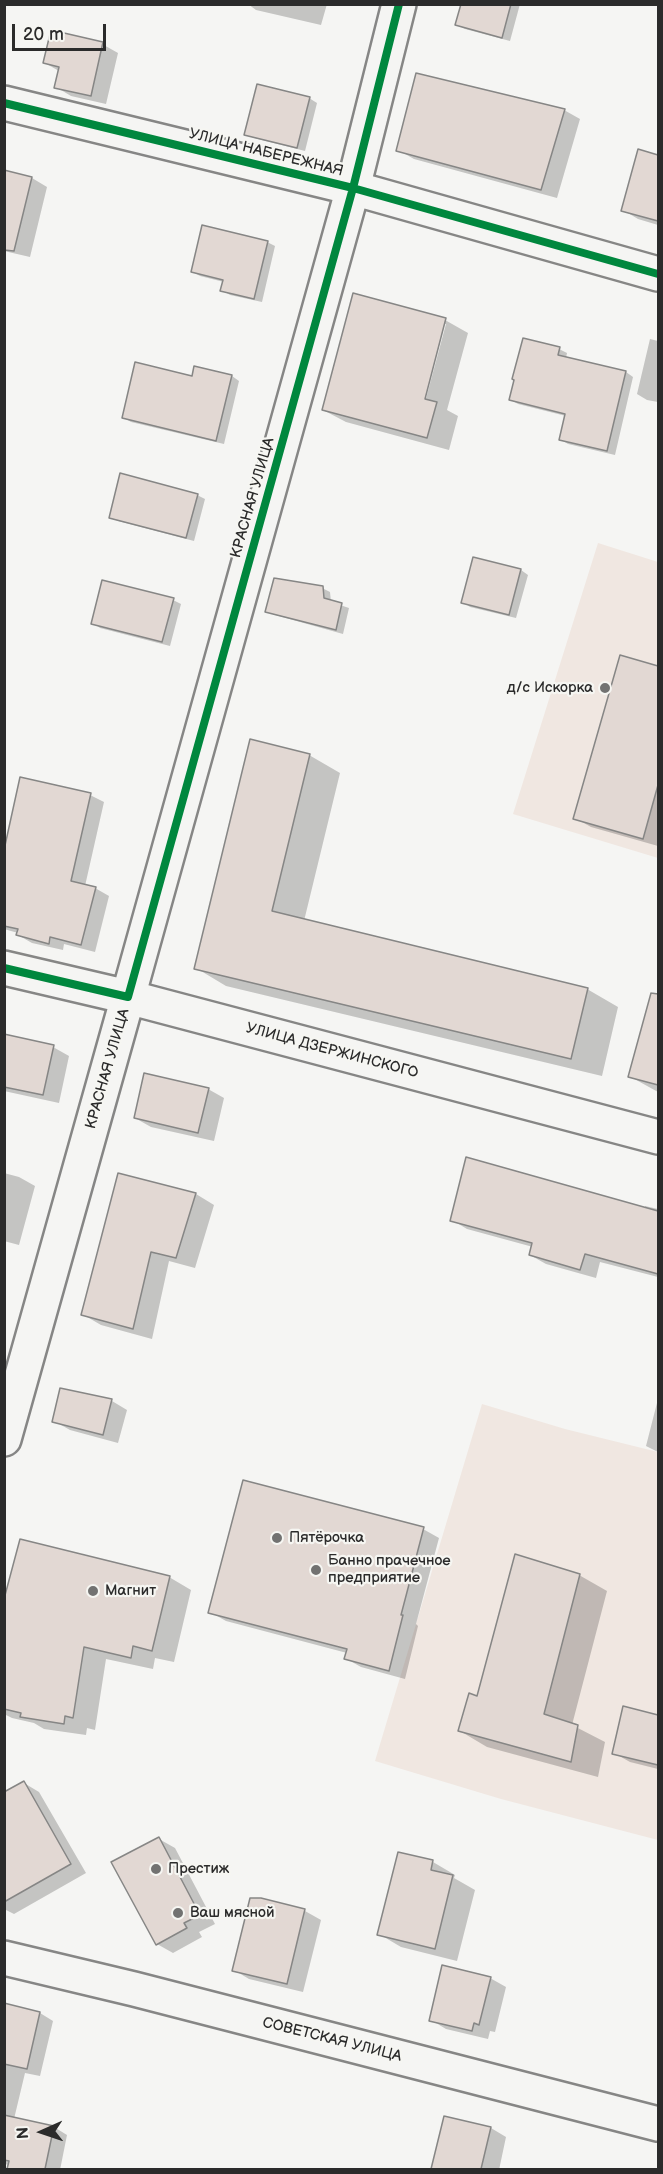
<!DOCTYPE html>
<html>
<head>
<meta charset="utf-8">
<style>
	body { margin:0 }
	#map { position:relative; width:663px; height:2174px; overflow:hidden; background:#f5f5f3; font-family:"Balsamiq Sans",sans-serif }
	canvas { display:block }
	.frame { position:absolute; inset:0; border:6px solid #2b2b2b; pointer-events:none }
	.north { position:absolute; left:12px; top:2102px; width:60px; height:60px; -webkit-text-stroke:4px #f6f6f2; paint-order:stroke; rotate:267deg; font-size:16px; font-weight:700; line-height:24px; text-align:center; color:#2b2b2b }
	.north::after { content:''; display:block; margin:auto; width:21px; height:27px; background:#2b2b2b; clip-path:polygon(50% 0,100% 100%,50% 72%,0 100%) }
	.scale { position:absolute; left:12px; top:24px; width:94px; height:27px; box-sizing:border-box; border:3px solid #2b2b2b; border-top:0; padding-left:8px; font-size:18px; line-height:21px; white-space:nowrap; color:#2b2b2b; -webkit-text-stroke:4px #f6f6f2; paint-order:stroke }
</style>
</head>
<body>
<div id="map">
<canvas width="663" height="2174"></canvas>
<div class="frame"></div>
<div class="north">N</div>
<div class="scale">20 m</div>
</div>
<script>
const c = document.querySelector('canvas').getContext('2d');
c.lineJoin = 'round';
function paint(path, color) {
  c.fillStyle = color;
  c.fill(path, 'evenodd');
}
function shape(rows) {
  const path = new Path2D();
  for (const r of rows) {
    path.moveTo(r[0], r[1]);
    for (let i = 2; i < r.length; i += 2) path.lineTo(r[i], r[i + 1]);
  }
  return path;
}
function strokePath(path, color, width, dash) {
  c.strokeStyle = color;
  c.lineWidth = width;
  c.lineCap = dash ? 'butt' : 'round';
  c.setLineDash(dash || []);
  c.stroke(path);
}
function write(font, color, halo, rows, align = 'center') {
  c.font = font + ' "Balsamiq Sans",sans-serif';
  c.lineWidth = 4.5;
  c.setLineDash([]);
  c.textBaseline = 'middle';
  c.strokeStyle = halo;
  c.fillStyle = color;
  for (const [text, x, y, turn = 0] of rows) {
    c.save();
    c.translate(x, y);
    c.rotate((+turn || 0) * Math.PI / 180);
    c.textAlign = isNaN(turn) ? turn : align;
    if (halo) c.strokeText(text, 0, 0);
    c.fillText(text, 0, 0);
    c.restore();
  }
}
const built = shape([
	[598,543,658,562,658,858,513,814],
	[482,1404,565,1429,658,1452,658,1840,501,1799,375,1761]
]);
const shadow = shape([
	[248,4,327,4,321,25,256,10],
	[463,4,520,4,510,41,465,29,457,25],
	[102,44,118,53,106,104,71,96,56,87,59,71,45,63],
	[309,98,317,103,305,151,254,138,246,134],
	[564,110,580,119,557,198,414,159,398,150],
	[639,151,658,157,658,225,638,219,623,210],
	[4,172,32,178,47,187,30,257,4,251],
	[267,242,275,246,262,302,230,295,222,290,224,282,200,276,193,272],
	[445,320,468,333,447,410,458,416,449,450,346,422,323,410],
	[443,324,446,324,424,406,421,406],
	[650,339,658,341,658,402,647,400,637,394],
	[559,349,567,353,566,358,626,372,633,377,615,455,568,444,560,439,566,416,518,404,511,400],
	[195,367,232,376,239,381,224,444,131,422,123,417,193,377],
	[197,495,205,499,194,541,118,521,110,517],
	[474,559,521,570,528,575,516,618,470,607,463,602],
	[322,588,330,592,331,602,349,608,343,634,275,615,267,611],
	[173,600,181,604,170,646,100,628,93,623],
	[621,657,658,667,658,846,591,827,575,818],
	[309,755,340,773,304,921,587,989,618,1007,602,1076,226,986,196,968],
	[90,795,104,802,85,886,95,888,109,896,95,952,64,944,63,950,32,943,18,935,18,933,4,929,4,847],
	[649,1004,658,1007,658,1092,629,1076],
	[4,1036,53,1047,69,1056,59,1103,4,1091],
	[208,1089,224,1098,214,1141,151,1127,135,1118],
	[4,1173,19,1177,35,1186,19,1245,4,1241],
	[196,1194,214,1205,195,1268,169,1261,152,1339,101,1325,82,1314],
	[645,1206,658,1209,658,1277,600,1262,596,1278,546,1264,530,1255,533,1247,467,1229,452,1220,645,1209],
	[62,1390,112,1401,127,1410,118,1443,70,1430,54,1421],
	[658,1399,658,1452,646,1446],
	[423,1529,439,1538,416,1624,418,1626,405,1679,361,1667,345,1658,347,1653,226,1621,210,1612],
	[579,1575,607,1591,572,1725,605,1742,598,1777,487,1747,460,1731,478,1698],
	[169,1577,191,1590,174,1662,155,1658,153,1669,106,1659,95,1730,87,1728,86,1735,44,1729,34,1723,12,1718,4,1714,4,1606],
	[624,1708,658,1717,658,1769,630,1762,614,1753],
	[24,1783,39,1792,86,1873,14,1914,4,1909,4,1794],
	[159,1839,175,1848,215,1924,199,1932,202,1937,173,1953,157,1944],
	[433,1862,455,1875,454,1878,475,1890,457,1961,401,1947,379,1934],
	[261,1900,305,1911,321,1920,303,1992,249,1979,234,1970],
	[490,1978,506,1987,495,2032,490,2031,488,2039,446,2029,431,2020],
	[4,2004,40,2013,53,2021,40,2076,25,2073,14,2119,54,2127,67,2135,60,2170,9,2170,10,2165,4,2164],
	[445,2117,491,2128,506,2137,499,2170,433,2170]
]);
const building = shape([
	[461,4,511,4,502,38,455,25,461,4],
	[51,30,103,42,91,96,54,88,59,67,43,63,51,30],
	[416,73,565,109,541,190,396,151,416,73],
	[257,84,310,97,297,148,244,135,257,84],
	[638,149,658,155,658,221,621,211,638,149],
	[4,170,32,177,14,251,4,250,4,170],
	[202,225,268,241,254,299,220,291,223,280,191,272,202,225],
	[353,293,446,318,425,399,437,402,427,438,322,410,353,293],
	[523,338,560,347,558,355,626,371,607,451,559,440,565,414,509,400,514,380,512,379,523,338],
	[135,362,192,376,194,366,232,375,216,441,122,418,135,362],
	[120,473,198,494,186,538,109,518,120,473],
	[473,557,521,569,509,615,461,603,473,557],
	[274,578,323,586,324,598,342,603,336,630,265,612,274,578],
	[102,580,174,598,162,642,91,624,102,580],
	[620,655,658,666,658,785,643,839,573,819,620,655],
	[250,739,310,754,272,911,588,988,571,1059,194,969,250,739],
	[20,777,91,793,71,881,96,887,81,945,50,937,49,944,16,935,18,929,4,926,4,850,20,777],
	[651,993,658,994,658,1085,628,1077,651,993],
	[4,1034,54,1045,43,1095,4,1087,4,1034],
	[144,1073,209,1088,198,1133,134,1118,144,1073],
	[466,1157,658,1211,658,1274,585,1254,580,1270,529,1255,532,1243,450,1221,466,1157],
	[118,1173,196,1193,176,1258,151,1252,133,1329,81,1315,118,1173],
	[60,1388,112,1399,103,1435,52,1422,60,1388],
	[243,1480,424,1527,401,1615,403,1615,389,1671,344,1659,347,1649,208,1613,243,1480],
	[20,1539,170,1576,152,1651,133,1646,131,1658,84,1647,73,1718,65,1716,64,1724,20,1717,21,1713,4,1709,4,1599,20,1539],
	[515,1554,580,1574,544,1714,578,1725,571,1762,458,1731,469,1693,477,1696,515,1554],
	[623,1706,658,1715,658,1765,612,1754,623,1706],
	[24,1781,71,1864,4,1902,4,1792,24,1781],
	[159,1837,200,1915,184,1923,187,1928,156,1945,111,1862,159,1837],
	[398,1852,433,1860,431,1870,453,1875,435,1949,377,1935,398,1852],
	[250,1898,261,1898,305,1909,287,1984,232,1971,250,1898],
	[442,1965,491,1977,479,2025,474,2023,472,2031,429,2021,442,1965],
	[4,2003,40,2012,27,2069,4,2064,4,2003],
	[4,2115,54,2126,45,2169,7,2169,9,2161,4,2160,4,2115],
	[444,2116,491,2127,481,2169,431,2169,444,2116]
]);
const minor = shape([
	[4,103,353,188,658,274],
	[4,968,128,997,353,188,399,4]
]);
const secondary = shape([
	[4,1439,128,997,658,1137],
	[4,1958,134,1989,658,2124]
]);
const cycleway = shape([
	[4,103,353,188,658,274],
	[4,968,128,997,353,188,399,4]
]);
const markers = [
	[605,688,6,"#727271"],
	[277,1538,6,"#727271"],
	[316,1570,6,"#727271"],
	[93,1591,6,"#727271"],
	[156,1869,6,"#727271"],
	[178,1913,6,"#727271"]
];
const streetNames = [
	["УЛИЦА НАБЕРЕЖНАЯ",266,153,14],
	["КРАСНАЯ УЛИЦА",253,498,-74],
	["УЛИЦА ДЗЕРЖИНСКОГО",332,1051,15],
	["КРАСНАЯ УЛИЦА",108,1069,-74],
	["СОВЕТСКАЯ УЛИЦА",332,2040,14]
];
const poiNames = [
	["д/с Искорка",593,688,"right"],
	["Пятёрочка",289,1538],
	["Банно прачечное",328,1561],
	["предприятие",328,1578],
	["Магнит",105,1591],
	["Престиж",168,1869],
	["Ваш мясной",190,1913]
];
paint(built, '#f0e7e1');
paint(shadow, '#0003');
paint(building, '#e2d8d3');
strokePath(building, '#868685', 1.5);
strokePath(minor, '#868685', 38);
strokePath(secondary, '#868685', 38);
strokePath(minor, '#f5f5f3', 33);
strokePath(secondary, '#f5f5f3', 33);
strokePath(cycleway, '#00873e', 8);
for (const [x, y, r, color] of markers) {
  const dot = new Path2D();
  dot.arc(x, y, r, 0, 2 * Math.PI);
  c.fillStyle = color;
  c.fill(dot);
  strokePath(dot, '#f6f6f2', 2);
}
write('15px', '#2b2b2b', '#f6f6f2', streetNames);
write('15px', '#2b2b2b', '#f6f6f2', poiNames, 'left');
</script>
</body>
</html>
